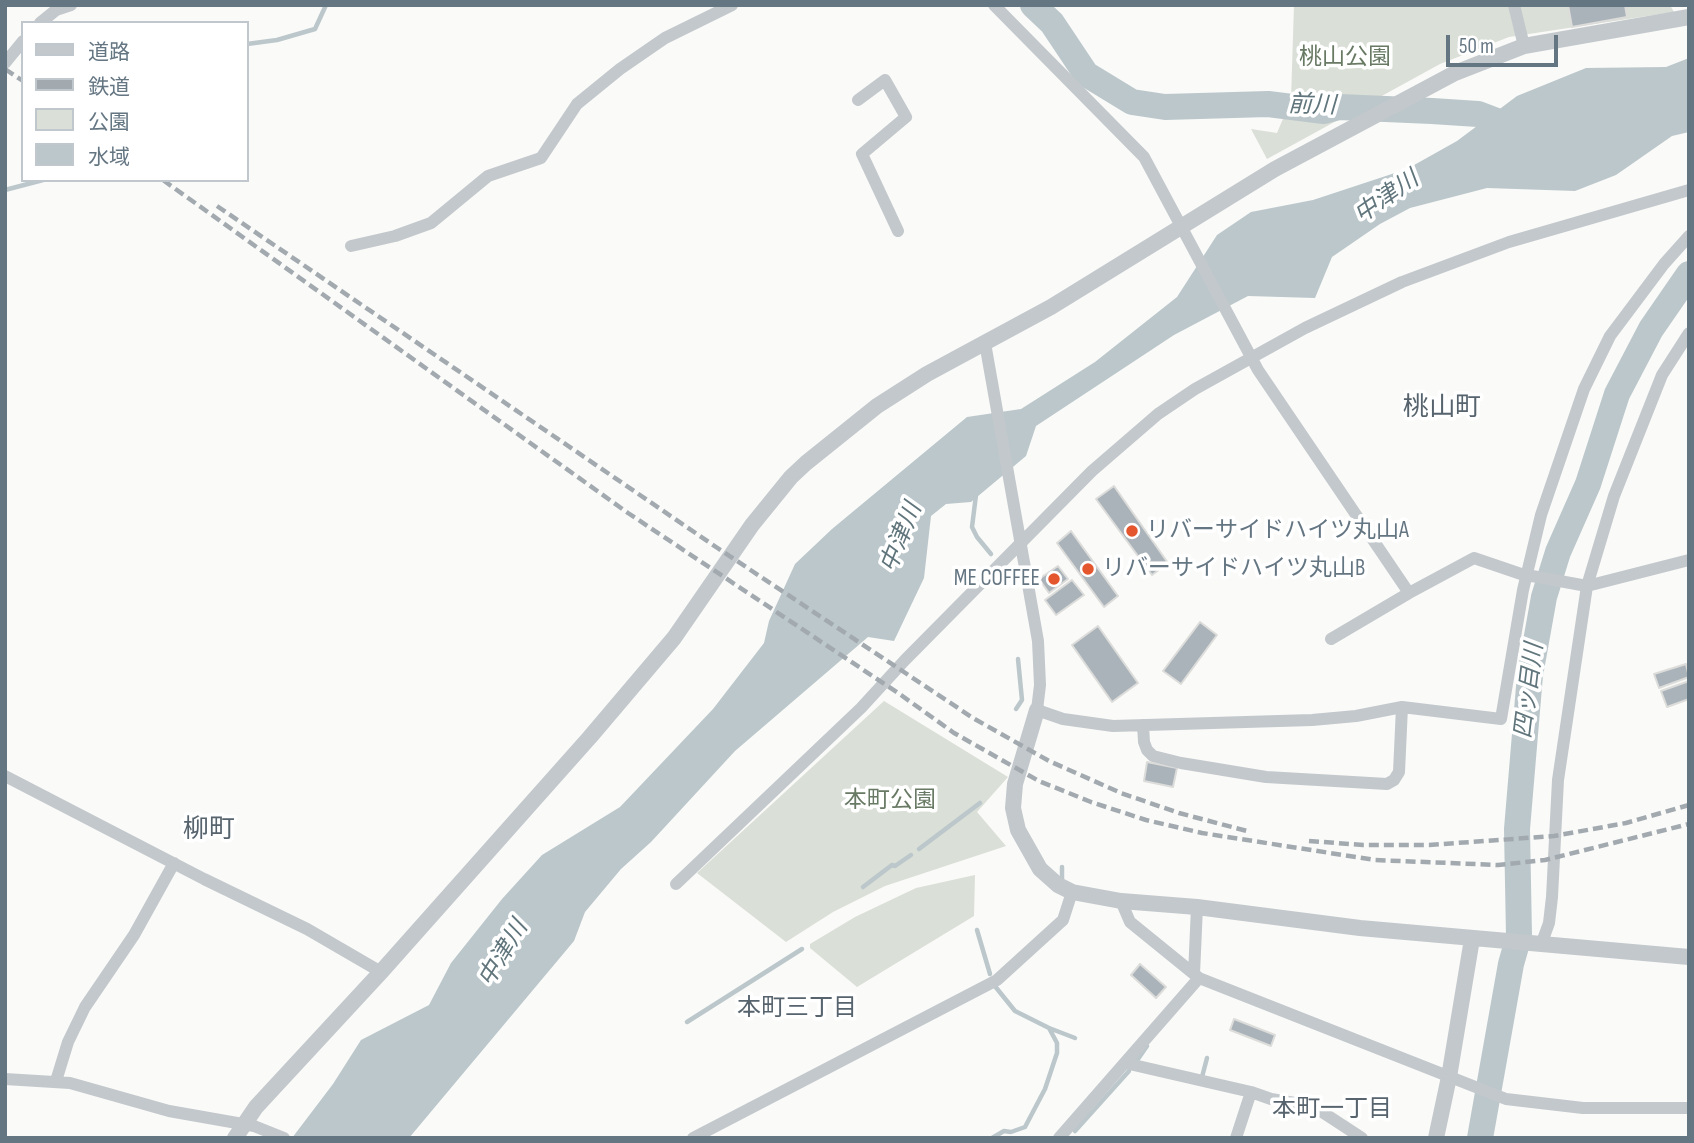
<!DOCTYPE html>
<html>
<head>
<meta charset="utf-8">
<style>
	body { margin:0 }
	#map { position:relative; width:1694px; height:1143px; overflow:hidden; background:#fafaf8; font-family:"Sofia Sans Condensed","Noto Sans JP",sans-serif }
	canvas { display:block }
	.frame { position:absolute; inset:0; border:7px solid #657683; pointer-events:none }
	.legend { position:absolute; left:21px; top:21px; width:228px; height:161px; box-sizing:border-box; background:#fff; border:2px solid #c1c8cd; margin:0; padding:9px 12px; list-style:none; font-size:21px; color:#657683 }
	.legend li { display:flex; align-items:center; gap:14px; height:35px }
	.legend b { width:35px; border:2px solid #c1c8cd }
	.scale { position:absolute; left:1446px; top:35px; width:112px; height:32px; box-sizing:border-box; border:4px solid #657683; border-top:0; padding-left:9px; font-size:21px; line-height:24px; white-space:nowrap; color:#657683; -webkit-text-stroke:5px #fff; paint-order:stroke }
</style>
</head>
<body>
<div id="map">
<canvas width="1694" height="1143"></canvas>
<div class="frame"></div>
<ul class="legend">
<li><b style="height:9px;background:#c3c8cc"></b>道路</li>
<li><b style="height:9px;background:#a2aab0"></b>鉄道</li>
<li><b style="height:19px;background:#dadfd7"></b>公園</li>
<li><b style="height:19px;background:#bbc7cb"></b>水域</li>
</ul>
<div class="scale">50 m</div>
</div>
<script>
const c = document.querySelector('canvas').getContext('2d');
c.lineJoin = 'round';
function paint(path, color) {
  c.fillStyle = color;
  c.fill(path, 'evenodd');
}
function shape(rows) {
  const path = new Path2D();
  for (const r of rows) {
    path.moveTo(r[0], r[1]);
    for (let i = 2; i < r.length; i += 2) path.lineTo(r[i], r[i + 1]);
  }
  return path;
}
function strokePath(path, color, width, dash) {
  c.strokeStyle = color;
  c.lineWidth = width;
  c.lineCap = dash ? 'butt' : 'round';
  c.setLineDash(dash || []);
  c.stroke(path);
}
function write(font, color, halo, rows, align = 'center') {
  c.font = font + ' "Sofia Sans Condensed","Noto Sans JP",sans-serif';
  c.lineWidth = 7;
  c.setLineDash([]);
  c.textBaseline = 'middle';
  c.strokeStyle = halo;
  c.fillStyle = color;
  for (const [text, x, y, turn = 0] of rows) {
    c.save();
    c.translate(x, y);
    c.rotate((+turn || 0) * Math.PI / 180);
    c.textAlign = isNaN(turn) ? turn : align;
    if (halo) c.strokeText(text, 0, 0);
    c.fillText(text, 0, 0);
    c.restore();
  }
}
const green = shape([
	[1294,5,1670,5,1674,12,1509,37,1440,64,1267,159,1251,129,1277,133,1291,100],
	[884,701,1008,777,977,812,1006,846,885,886,833,912,786,942,697,873],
	[975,875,974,916,857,987,810,948,810,944,855,917,916,888]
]);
const water = shape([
	[1689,58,1689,132,1672,136,1616,175,1575,191,1487,188,1410,208,1380,224,1332,257,1315,298,1248,296,1174,335,1036,426,1026,456,971,502,946,504,931,516,924,578,894,641,868,637,735,751,651,842,621,869,585,912,574,941,409,1138,292,1138,333,1084,361,1040,429,1005,451,963,502,899,542,855,620,807,713,709,764,643,769,621,795,564,832,529,967,417,1021,409,1095,362,1177,297,1217,235,1251,212,1313,200,1407,169,1457,141,1517,96,1586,68,1666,67]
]);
const stream = shape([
	[247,44,277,40,315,29,326,5],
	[5,190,43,180],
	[976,495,972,527,977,537,991,554],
	[1016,709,1022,700,1018,659],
	[919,849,980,803],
	[1062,881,1062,867],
	[863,887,892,865,895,866,911,855],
	[977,930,990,974],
	[994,985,1015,1011,1049,1028,1075,1038],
	[687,1022,802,949],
	[1138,1059,1147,1046],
	[1202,1077,1207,1058],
	[1075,1131,1129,1071],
	[992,1138,1004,1131,1011,1132,1025,1127,1045,1089,1057,1053,1057,1043,1049,1028]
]);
const river = shape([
	[1033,5,1052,23,1086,74,1132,102,1165,107,1268,104,1324,111,1339,107,1432,111,1478,114,1520,130],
	[1480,1138,1511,964,1519,936,1517,829,1530,675,1544,597,1558,552,1588,484,1617,394,1651,329,1689,274]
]);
const building = shape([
	[1568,5,1625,5,1627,17,1572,27,1568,5],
	[1114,486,1168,563,1152,575,1096,499,1114,486],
	[1071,531,1118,596,1104,607,1057,543,1071,531],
	[1058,566,1068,579,1049,593,1039,579,1058,566],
	[1072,580,1084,595,1056,615,1045,600,1072,580],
	[1200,622,1217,635,1181,684,1163,671,1200,622],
	[1098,626,1138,683,1112,702,1072,645,1098,626],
	[1686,664,1689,677,1659,688,1654,674,1686,664],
	[1689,681,1689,699,1667,707,1661,691,1689,681],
	[1147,762,1177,768,1173,787,1144,781,1147,762],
	[1140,964,1166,987,1156,998,1131,975,1140,964],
	[1234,1019,1275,1035,1271,1046,1230,1030,1234,1019]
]);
const minor = shape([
	[994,5,1144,157,1258,370,1409,593,1474,558,1521,574,1587,586,1689,560],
	[1514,5,1524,46],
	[40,23,56,10,71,5],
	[5,63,23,41],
	[858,100,885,80,906,117,862,154,898,231],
	[351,246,395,236,431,223,488,176,541,158,577,104,620,69,665,38,732,5],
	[985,343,1038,641,1040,685,1037,710,1063,719,1113,726,1312,720,1356,716,1402,707,1501,719,1523,590,1541,515,1584,389,1610,336,1664,264,1689,236],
	[1331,639,1409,593],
	[1143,725,1144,742,1147,750,1153,756,1181,763,1266,777,1387,784,1394,780,1399,772,1402,707],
	[5,776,204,879,307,929,381,972],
	[676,884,861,708,905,660,1092,471,1158,414,1195,389,1305,328,1402,282,1509,242,1689,190],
	[1121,901,1130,922,1199,978,1506,1099,1583,1108,1689,1108],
	[1541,945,1549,923,1552,897,1558,780,1587,586,1614,496,1662,375,1689,333],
	[1194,974,1197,907],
	[1125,1063,1251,1092,1271,1099,1313,1106,1362,1138],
	[5,1079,70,1083,169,1111,254,1126,284,1138],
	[56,1081,68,1042,85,1007,134,935,174,863],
	[693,1138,997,980,1063,920,1072,892],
	[1059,1138,1199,978],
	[1236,1138,1251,1092]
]);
const tertiary = shape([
	[1037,710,1015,784,1013,808,1018,830,1040,869,1058,885,1072,892,1121,901,1197,907,1360,928,1689,957],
	[235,1138,256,1107,381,972,590,737,674,638,752,525,791,477,806,463,877,406,927,374,1051,307,1275,169,1455,73,1524,46,1689,17],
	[1436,1138,1449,1077,1472,939]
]);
const rail = shape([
	[5,69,23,81],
	[163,180,628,513,901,695,954,733,1039,781,1091,802,1146,820,1202,833,1375,860,1498,865,1545,860,1689,824],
	[217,206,716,547,973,718,1049,761,1121,793,1179,813,1247,831],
	[1309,841,1363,845,1429,845,1554,836,1626,823,1689,805]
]);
const markers = [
	[1132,531,7,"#e4572e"],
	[1088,569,7,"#e4572e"],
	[1054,579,7,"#e4572e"]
];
const parkNames = [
	["桃山公園",1345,58],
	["本町公園",890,801]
];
const poiNames = [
	["リバーサイドハイツ丸山A",1146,531],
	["リバーサイドハイツ丸山B",1102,569],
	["ME COFFEE",1040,579,"right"]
];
const waterNames = [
	["前川",1312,106,2],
	["中津川",1387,198,-35],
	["中津川",902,538,-68],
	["四ッ目川",1530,691,-83],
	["中津川",504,954,-59]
];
const neighbourhoodNames = [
	["本町三丁目",797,1009],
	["本町一丁目",1332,1110]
];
const quarterNames = [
	["桃山町",1442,408],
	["柳町",209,830]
];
paint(green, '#dadfd7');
paint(water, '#bbc7cb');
strokePath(stream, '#bbc7cb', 4.5);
strokePath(river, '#bbc7cb', 26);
paint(building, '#aab3b9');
strokePath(building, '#dcdcda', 2);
strokePath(minor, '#c3c8cc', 12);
strokePath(tertiary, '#c3c8cc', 16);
strokePath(rail, '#a2aab0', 4.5, [10, 5]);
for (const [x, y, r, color] of markers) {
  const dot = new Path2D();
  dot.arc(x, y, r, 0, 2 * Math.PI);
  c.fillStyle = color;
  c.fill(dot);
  strokePath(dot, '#fff', 2.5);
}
write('23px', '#687a64', '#fff', parkNames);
write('23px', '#657683', '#fff', poiNames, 'left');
write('italic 24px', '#60757c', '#fff', waterNames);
write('24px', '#57646e', '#fff', neighbourhoodNames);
write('26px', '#57646e', '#fff', quarterNames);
</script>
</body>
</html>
